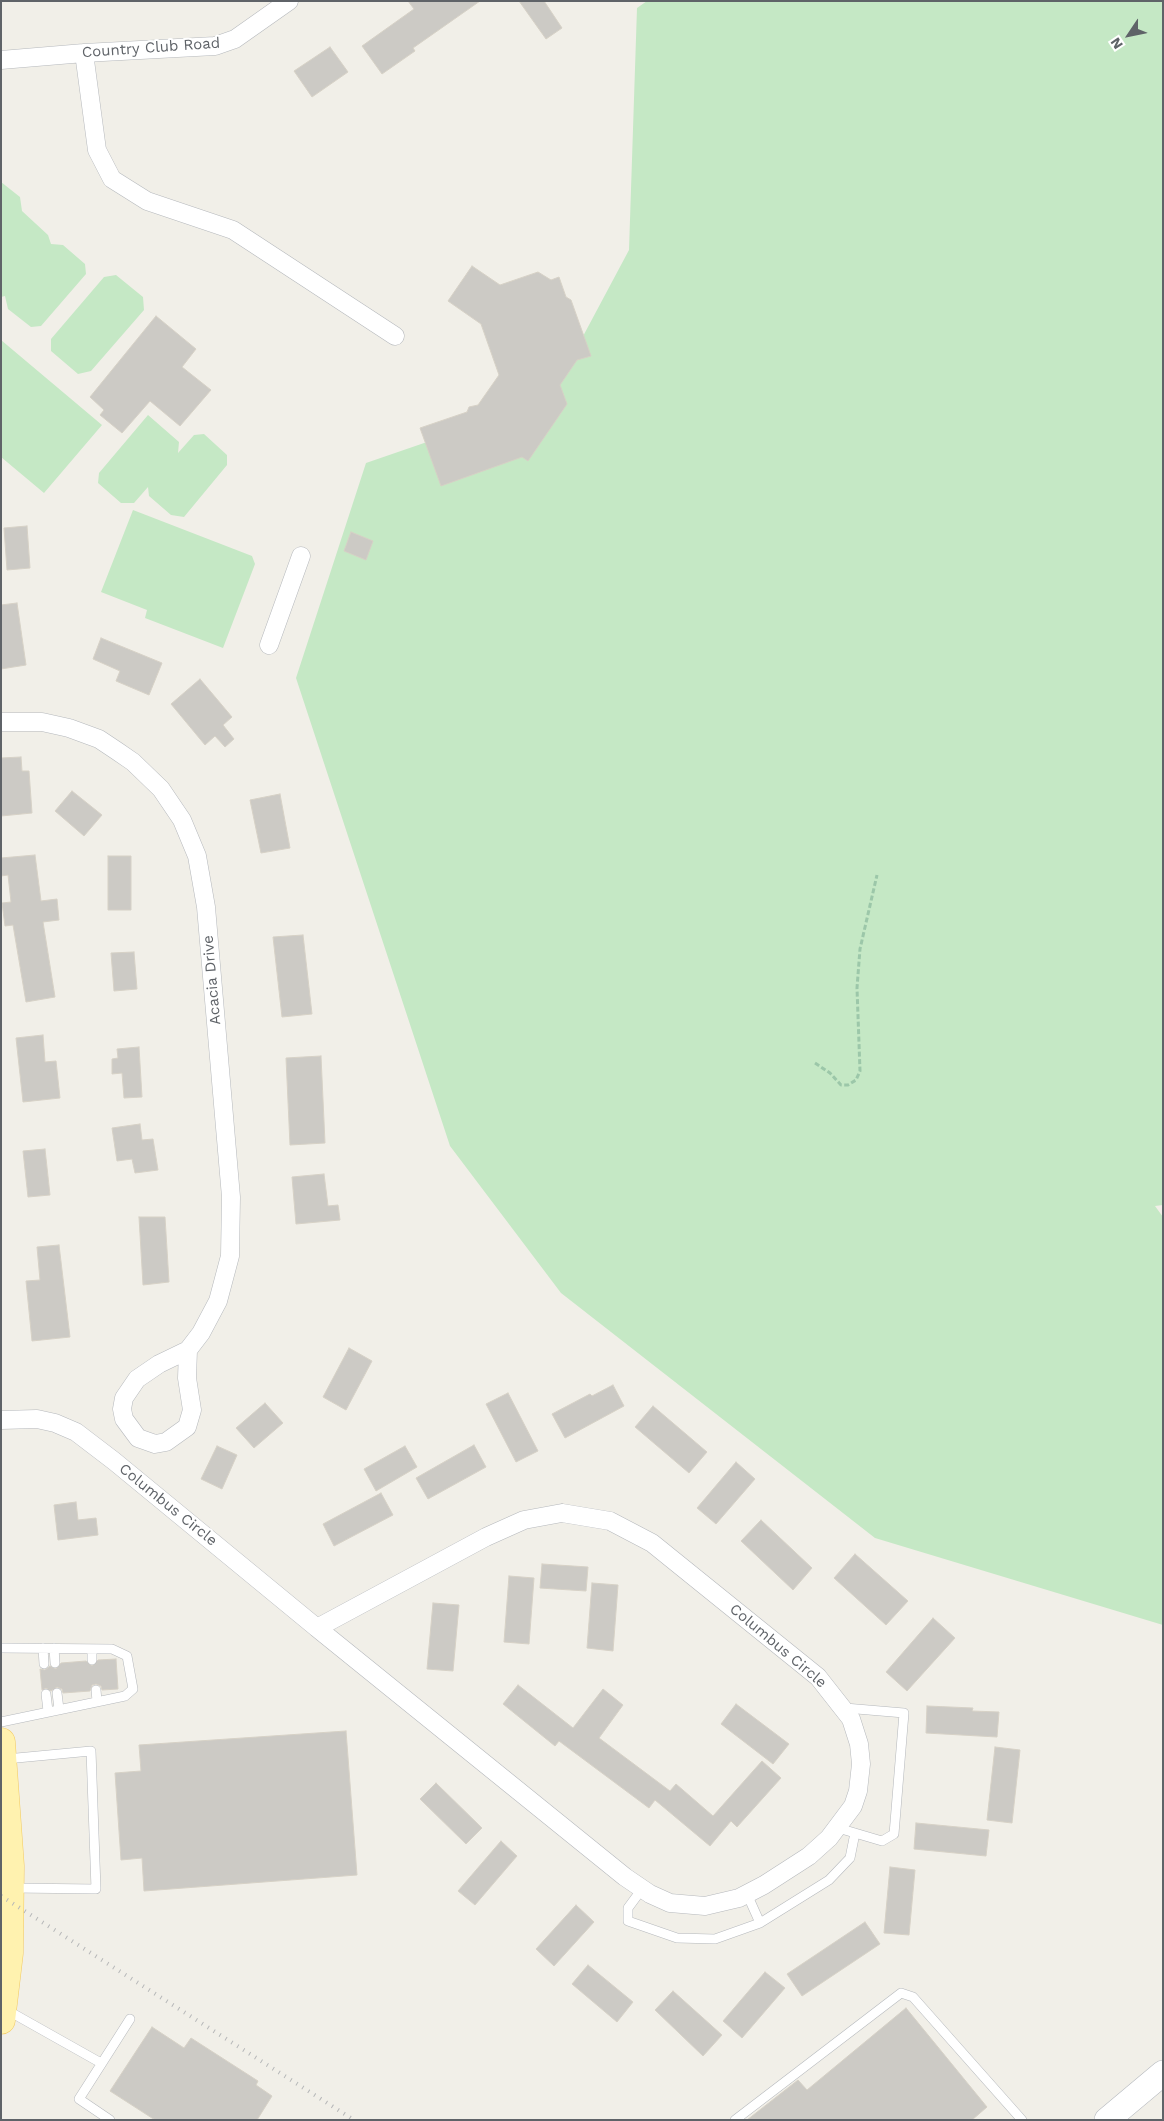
<!DOCTYPE html>
<html>
<head>
<meta charset="utf-8">
<style>
	body { margin:0 }
	#map { position:relative; width:1164px; height:2121px; overflow:hidden; background:#f1efe8; font-family:"Work Sans",sans-serif }
	canvas { display:block }
	.frame { position:absolute; inset:0; border:2px solid #5f6368; pointer-events:none }
	.north { position:absolute; left:1104px; top:10px; width:50px; height:50px; -webkit-text-stroke:4px #fff; paint-order:stroke; rotate:236deg; font-size:14px; font-weight:700; line-height:20px; text-align:center; color:#5f6368 }
	.north::after { content:''; display:block; margin:auto; width:18px; height:22px; background:#5f6368; clip-path:polygon(50% 0,100% 100%,50% 72%,0 100%) }
</style>
</head>
<body>
<div id="map">
<canvas width="1164" height="2121"></canvas>
<div class="frame"></div>
<div class="north">N</div>
</div>
<script>
const c = document.querySelector('canvas').getContext('2d');
c.lineJoin = 'round';
function paint(path, color) {
  c.fillStyle = color;
  c.fill(path, 'evenodd');
}
function shape(rows) {
  const path = new Path2D();
  for (const r of rows) {
    path.moveTo(r[0], r[1]);
    for (let i = 2; i < r.length; i += 2) path.lineTo(r[i], r[i + 1]);
  }
  return path;
}
function strokePath(path, color, width, dash) {
  c.strokeStyle = color;
  c.lineWidth = width;
  c.lineCap = dash ? 'butt' : 'round';
  c.setLineDash(dash || []);
  c.stroke(path);
}
function write(font, color, halo, rows, align = 'center') {
  c.font = font + ' "Work Sans",sans-serif';
  c.lineWidth = 4;
  c.setLineDash([]);
  c.textBaseline = 'middle';
  c.strokeStyle = halo;
  c.fillStyle = color;
  for (const [text, x, y, turn = 0] of rows) {
    c.save();
    c.translate(x, y);
    c.rotate((+turn || 0) * Math.PI / 180);
    c.textAlign = isNaN(turn) ? turn : align;
    if (halo) c.strokeText(text, 0, 0);
    c.fillText(text, 0, 0);
    c.restore();
  }
}
const green = shape([
	[647,1,1163,1,1163,1205,1155,1206,1163,1217,1163,1625,875,1538,561,1293,450,1146,296,678,366,463,549,400,629,250,637,8],
	[1,182,20,197,22,211,48,235,51,244,63,245,85,264,86,274,41,326,31,327,8,309,5,296,1,297],
	[116,275,143,297,144,310,91,371,78,374,51,351,51,339,104,277],
	[1,340,102,425,44,493,1,457],
	[148,415,179,442,178,453,194,435,204,434,227,455,227,465,184,517,171,515,149,496,148,487,134,503,121,503,98,483,99,473],
	[133,510,252,556,255,564,223,648,145,618,147,610,101,592]
]);
const building = shape([
	[408,1,480,1,413,48,415,51,382,74,362,46,414,9,408,1],
	[519,1,544,1,562,28,546,39,519,1],
	[330,47,348,72,312,97,294,71,330,47],
	[472,266,500,285,538,272,551,280,559,277,566,297,571,300,591,356,577,360,560,385,567,404,528,461,522,457,441,486,420,428,467,412,469,407,478,405,499,375,481,324,448,301,472,266],
	[156,316,196,349,182,367,211,390,180,426,150,401,122,433,100,415,104,410,90,397,156,316],
	[27,526,30,568,7,570,4,528,27,526],
	[351,532,373,541,366,560,344,551,351,532],
	[17,603,26,665,1,669,1,605,17,603],
	[101,638,162,663,149,695,116,681,120,671,93,659,101,638],
	[200,679,232,717,223,725,234,739,225,747,215,736,205,745,171,704,200,679],
	[21,757,22,771,29,771,32,813,1,816,1,758,21,757],
	[72,791,102,815,84,836,55,811,72,791],
	[280,794,290,848,261,853,250,800,280,794],
	[35,855,41,901,57,899,59,920,43,922,55,997,26,1002,13,925,5,926,2,903,11,902,8,875,1,876,1,858,35,855],
	[108,856,131,856,131,910,108,910,108,856],
	[303,935,312,1014,282,1017,273,937,303,935],
	[134,952,137,989,114,991,111,953,134,952],
	[43,1035,45,1062,56,1061,60,1098,23,1102,16,1038,43,1035],
	[139,1047,142,1097,124,1098,122,1073,112,1074,112,1059,118,1058,117,1049,139,1047],
	[321,1056,325,1143,290,1145,286,1058,321,1056],
	[140,1124,142,1140,153,1139,158,1170,135,1173,132,1159,117,1161,112,1128,140,1124],
	[45,1149,50,1195,28,1197,23,1151,45,1149],
	[324,1174,328,1206,338,1205,340,1220,296,1224,292,1177,324,1174],
	[139,1217,165,1217,169,1282,143,1285,139,1217],
	[59,1245,70,1337,32,1341,26,1281,40,1280,37,1247,59,1245],
	[349,1348,372,1361,346,1410,323,1397,349,1348],
	[613,1385,624,1406,565,1438,552,1414,590,1394,592,1396,613,1385],
	[508,1393,538,1451,516,1462,486,1404,508,1393],
	[265,1403,283,1423,254,1448,236,1428,265,1403],
	[653,1406,707,1452,689,1473,635,1427,653,1406],
	[474,1445,486,1467,428,1499,416,1478,474,1445],
	[217,1446,237,1455,222,1489,201,1479,217,1446],
	[405,1446,417,1467,376,1491,364,1469,405,1446],
	[736,1462,755,1479,716,1524,697,1508,736,1462],
	[381,1493,393,1515,334,1546,323,1524,381,1493],
	[76,1502,78,1520,96,1518,98,1535,58,1540,54,1505,76,1502],
	[761,1520,812,1568,793,1590,741,1541,761,1520],
	[855,1554,908,1601,886,1625,834,1578,855,1554],
	[542,1564,588,1567,586,1591,540,1588,542,1564],
	[509,1576,534,1578,529,1644,504,1642,509,1576],
	[592,1583,618,1585,613,1651,587,1648,592,1583],
	[433,1603,459,1605,453,1671,427,1669,433,1603],
	[933,1618,955,1638,907,1691,886,1672,933,1618],
	[116,1659,118,1689,102,1690,101,1686,96,1684,92,1685,90,1691,63,1693,62,1689,57,1687,51,1691,46,1688,42,1690,40,1669,45,1670,50,1666,56,1669,61,1663,86,1661,92,1666,98,1660,116,1659],
	[518,1685,573,1728,603,1689,623,1705,599,1738,670,1791,676,1784,713,1816,762,1761,781,1778,737,1827,731,1821,710,1846,655,1800,649,1808,559,1741,555,1746,503,1704,518,1685],
	[736,1704,789,1744,773,1764,721,1724,736,1704],
	[927,1706,973,1708,972,1711,999,1712,997,1737,926,1733,927,1706],
	[346,1731,357,1875,144,1891,142,1858,121,1860,115,1773,141,1771,139,1745,346,1731],
	[995,1747,1020,1750,1012,1823,987,1820,995,1747],
	[436,1783,482,1828,466,1844,420,1799,436,1783],
	[916,1823,989,1830,986,1856,914,1849,916,1823],
	[501,1841,517,1856,475,1905,458,1891,501,1841],
	[890,1867,915,1870,909,1935,884,1933,890,1867],
	[576,1905,594,1922,554,1966,536,1949,576,1905],
	[865,1922,880,1944,802,1996,787,1974,865,1922],
	[588,1965,633,2002,617,2022,572,1984,588,1965],
	[765,1972,785,1988,742,2038,723,2021,765,1972],
	[673,1991,722,2035,703,2056,655,2010,673,1991],
	[906,2008,987,2107,972,2120,747,2120,798,2080,807,2090,906,2008],
	[152,2027,184,2048,191,2038,258,2081,256,2085,272,2096,257,2120,155,2120,110,2091,152,2027]
]);
const path = shape([
	[815,1063,830,1073,841,1085,848,1085,856,1080,860,1071,857,988,860,949,877,875]
]);
const lane = shape([
	[1,1648,112,1649,127,1656,133,1689,125,1696,1,1722],
	[43,1648,44,1664],
	[54,1648,55,1663],
	[92,1649,92,1660],
	[96,1690,97,1701],
	[57,1693,59,1709],
	[46,1694,48,1711],
	[6,1759,91,1751,96,1889,13,1888],
	[838,1828,882,1841,894,1834,904,1713,845,1708],
	[642,1889,628,1908,628,1921,677,1938,715,1939,760,1923,829,1880,850,1858,855,1833],
	[747,1894,760,1923],
	[5,2009,101,2063],
	[110,2120,79,2099,130,2019],
	[735,2120,901,1993,913,1997,1022,2120]
]);
const street = shape([
	[84,53,97,150,112,179,147,201,233,230,395,336],
	[1,60,84,53,215,46,235,39,289,1],
	[269,645,301,556],
	[1,722,42,722,69,728,99,739,117,751,133,762,161,789,182,820,197,856,206,907,231,1197,230,1256,218,1301,201,1333,188,1350,159,1364,137,1379,124,1398,122,1409,124,1419,138,1438,155,1444,166,1442,187,1427,192,1410,187,1378,188,1350],
	[1,1420,37,1419,55,1423,76,1432,114,1461,317,1628],
	[562,1513,610,1521,652,1543,818,1677,851,1719,859,1744,861,1764,858,1791,853,1806,829,1838,809,1856,764,1885,739,1898,705,1906,670,1903,650,1894,625,1877,317,1628,486,1537,524,1520,562,1513]
]);
const secondary = shape([
	[1107,2120,1163,2073]
]);
const primary = shape([
	[1,1742,10,1866,9,1953,1,2020]
]);
const rail = shape([
	[1,1896,354,2120]
]);
const streetNames = [
	["Country Club Road",151,48,-4],
	["Acacia Drive",212,980,-95],
	["Columbus Circle",168,1505,39],
	["Columbus Circle",778,1646,40]
];
paint(green, '#c5e8c5');
paint(building, '#cccac5');
strokePath(building, '#d6d1c6', 1);
strokePath(lane, '#b5b8bc', 10);
strokePath(street, '#b5b8bc', 19);
strokePath(secondary, '#b6babf', 26);
strokePath(primary, '#f2c960', 29);
strokePath(path, '#9cc7a9', 3, [5, 2.5]);
strokePath(lane, '#fff', 9);
strokePath(street, '#fff', 18);
strokePath(secondary, '#fff', 25);
strokePath(primary, '#fff2af', 28);
strokePath(rail, '#b6b7b8', 4, [1, 6]);
write('15px', '#5f6368', '#fff', streetNames);
</script>
</body>
</html>
